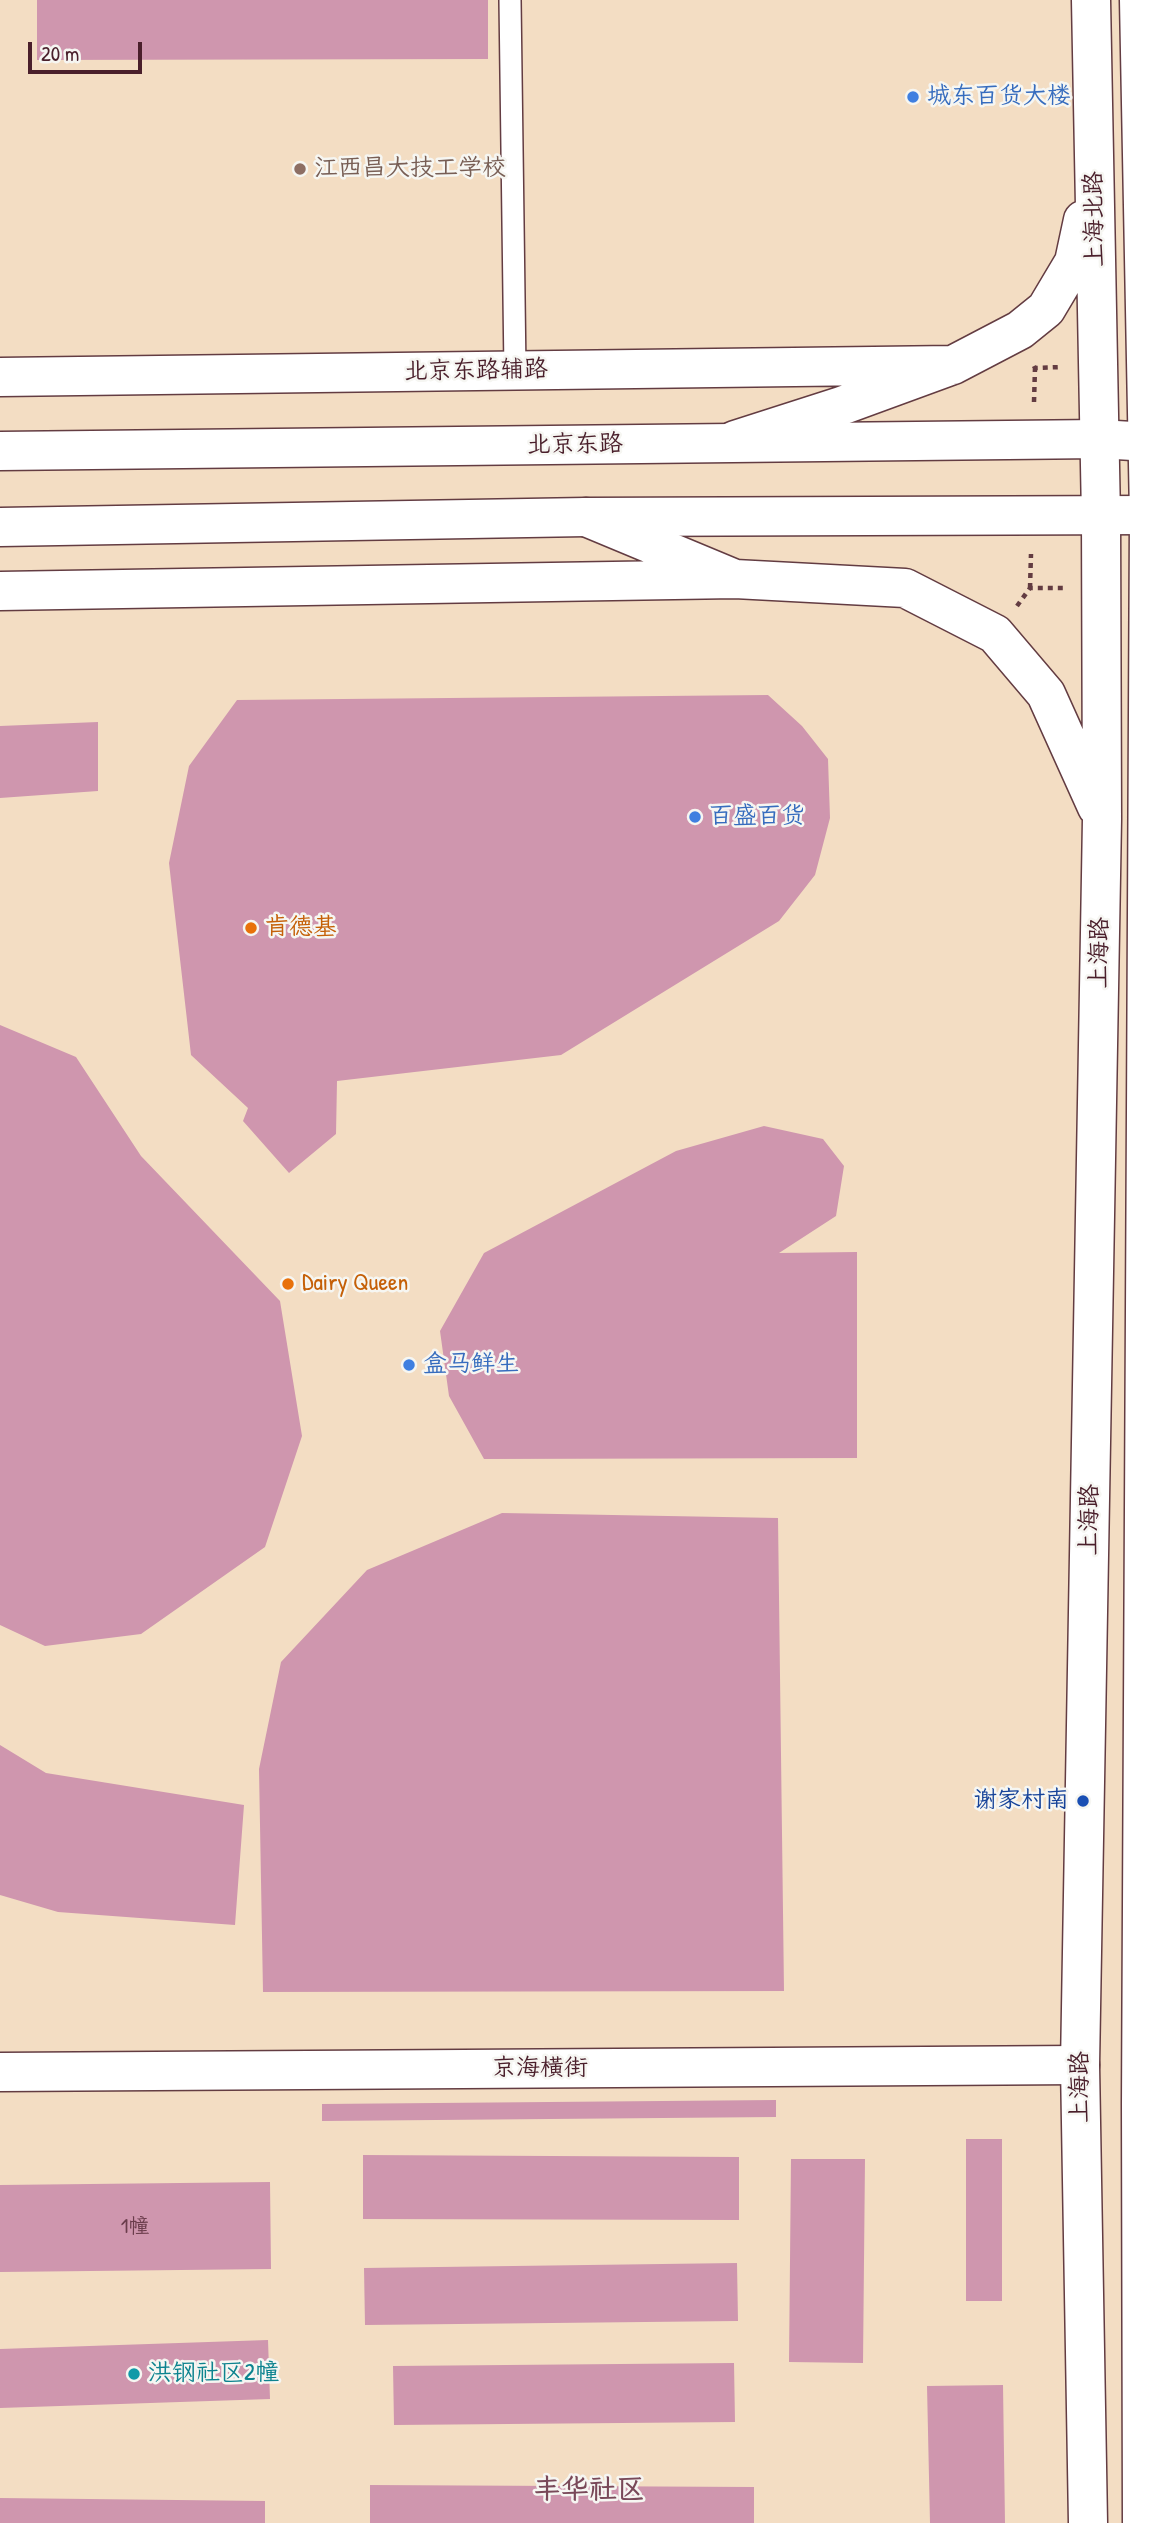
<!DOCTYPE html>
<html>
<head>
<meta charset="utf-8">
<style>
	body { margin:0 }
	#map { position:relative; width:1150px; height:2523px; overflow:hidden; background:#f3ddc3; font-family:"Patrick Hand",sans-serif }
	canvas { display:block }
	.scale { position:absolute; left:28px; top:42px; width:114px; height:32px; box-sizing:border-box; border:4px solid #4a1f2b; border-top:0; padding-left:9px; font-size:21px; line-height:24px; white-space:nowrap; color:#4a1f2b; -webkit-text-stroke:5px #f6f6f2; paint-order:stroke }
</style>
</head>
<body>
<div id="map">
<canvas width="1150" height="2523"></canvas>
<div class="scale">20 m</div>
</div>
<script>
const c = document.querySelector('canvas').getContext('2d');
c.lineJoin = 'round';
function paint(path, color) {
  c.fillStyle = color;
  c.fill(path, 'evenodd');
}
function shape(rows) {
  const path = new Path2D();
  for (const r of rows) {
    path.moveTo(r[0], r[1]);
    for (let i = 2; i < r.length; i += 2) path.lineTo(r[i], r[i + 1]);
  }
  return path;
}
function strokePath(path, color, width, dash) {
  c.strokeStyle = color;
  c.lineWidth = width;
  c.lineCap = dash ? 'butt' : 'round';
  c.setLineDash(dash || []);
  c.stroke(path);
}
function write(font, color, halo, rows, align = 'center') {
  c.font = font + ' "Patrick Hand","LXGW WenKai TC",sans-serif';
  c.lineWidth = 5;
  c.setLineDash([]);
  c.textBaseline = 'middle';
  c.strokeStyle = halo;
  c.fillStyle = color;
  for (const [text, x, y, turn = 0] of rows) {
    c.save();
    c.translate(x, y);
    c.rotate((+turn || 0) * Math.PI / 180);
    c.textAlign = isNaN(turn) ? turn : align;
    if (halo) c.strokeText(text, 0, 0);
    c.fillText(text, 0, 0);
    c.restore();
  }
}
const building = shape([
	[37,0,488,0,488,59,37,60],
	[768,695,802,726,828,759,830,818,815,875,779,921,561,1055,337,1081,336,1134,289,1173,243,1121,248,1108,191,1055,169,863,189,766,237,700],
	[98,722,98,791,0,798,0,726],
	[0,1025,76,1057,141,1156,280,1301,302,1436,265,1547,141,1634,45,1646,0,1625],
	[764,1126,823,1139,844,1166,836,1216,779,1253,857,1252,857,1458,484,1459,449,1396,440,1331,484,1253,676,1151],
	[502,1513,778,1518,784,1991,263,1992,259,1769,281,1662,367,1570],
	[0,1745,46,1773,244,1805,235,1925,58,1912,0,1895],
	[776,2100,776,2117,322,2121,322,2104],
	[966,2139,1002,2139,1002,2301,966,2301],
	[363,2155,739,2157,739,2220,363,2219],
	[791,2159,865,2159,863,2363,789,2362],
	[270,2182,271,2269,0,2272,0,2185],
	[737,2263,738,2321,365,2325,364,2268],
	[268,2340,270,2399,0,2408,0,2349],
	[734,2363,735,2422,394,2425,393,2366],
	[1003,2385,1005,2523,930,2523,927,2386],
	[370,2485,754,2487,754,2523,370,2523],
	[0,2498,265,2501,265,2523,0,2523]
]);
const path = shape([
	[1034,366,1035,368,1062,367],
	[1034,402,1035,368],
	[1030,588,1031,554],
	[1017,606,1030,588,1063,588]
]);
const lane = shape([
	[510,0,515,371]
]);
const street = shape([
	[0,2072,1080,2065]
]);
const secondary = shape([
	[1139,0,1149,515,1141,2103,1142,2523],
	[0,377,953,365],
	[735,440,841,406,953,365,1020,330,1046,309,1074,262,1083,220],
	[586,517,735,579,905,588,995,634,1046,694,1097,807],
	[0,591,735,579],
	[1088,2523,1080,2065,1102,819,1101,517,1091,0]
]);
const primary = shape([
	[0,451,1099,439,1150,442],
	[0,527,586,517,1150,515]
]);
const markers = [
	[913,97,7,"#3f7fe0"],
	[300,169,7,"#8d6e63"],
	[695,817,7,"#3f7fe0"],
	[251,928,7,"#e8710a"],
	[288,1284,7,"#e8710a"],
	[409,1365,7,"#3f7fe0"],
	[1083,1801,7,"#1a4fb4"],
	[134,2374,7,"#0f9aa8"]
];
const numberNames = [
	["1幢",135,2227]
];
const shopNames = [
	["城东百货大楼",927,97],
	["百盛百货",709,817],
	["盒马鲜生",423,1365]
];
const educationNames = [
	["江西昌大技工学校",314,169]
];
const streetNames = [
	["上海北路",1095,219,-91],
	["北京东路辅路",476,371,-1],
	["北京东路",575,445,-1],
	["上海路",1100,953,-89],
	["上海路",1090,1520,-89],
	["京海横街",540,2069],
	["上海路",1081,2087,-90]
];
const foodNames = [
	["肯德基",265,928],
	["Dairy Queen",302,1284]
];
const transitNames = [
	["谢家村南",1069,1801]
];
const cultureNames = [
	["洪钢社区2幢",148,2374]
];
const quarterNames = [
	["丰华社区",589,2491]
];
paint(building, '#cf96ae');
strokePath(lane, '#633c42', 24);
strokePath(street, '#633c42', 41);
strokePath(secondary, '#633c42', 41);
strokePath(primary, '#633c42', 41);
strokePath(path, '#633c42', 4.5, [5, 5]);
strokePath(lane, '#fff', 21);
strokePath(street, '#fff', 38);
strokePath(secondary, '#fff', 38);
strokePath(primary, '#fff', 38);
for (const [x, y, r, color] of markers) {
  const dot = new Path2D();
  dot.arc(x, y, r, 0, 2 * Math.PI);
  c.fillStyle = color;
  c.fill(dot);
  strokePath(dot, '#f6f6f2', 2.5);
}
write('21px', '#6b3d4c', null, numberNames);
write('24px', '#366cbe', '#f6f6f2', shopNames, 'left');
write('24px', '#785e54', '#f6f6f2', educationNames, 'left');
write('24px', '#4a1f2b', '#f6f6f2', streetNames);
write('24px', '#c56008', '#f6f6f2', foodNames, 'left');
write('24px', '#164399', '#f6f6f2', transitNames, 'right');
write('24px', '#0d838f', '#f6f6f2', cultureNames, 'left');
write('bold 28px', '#794959', '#f6f6f2', quarterNames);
</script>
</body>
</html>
